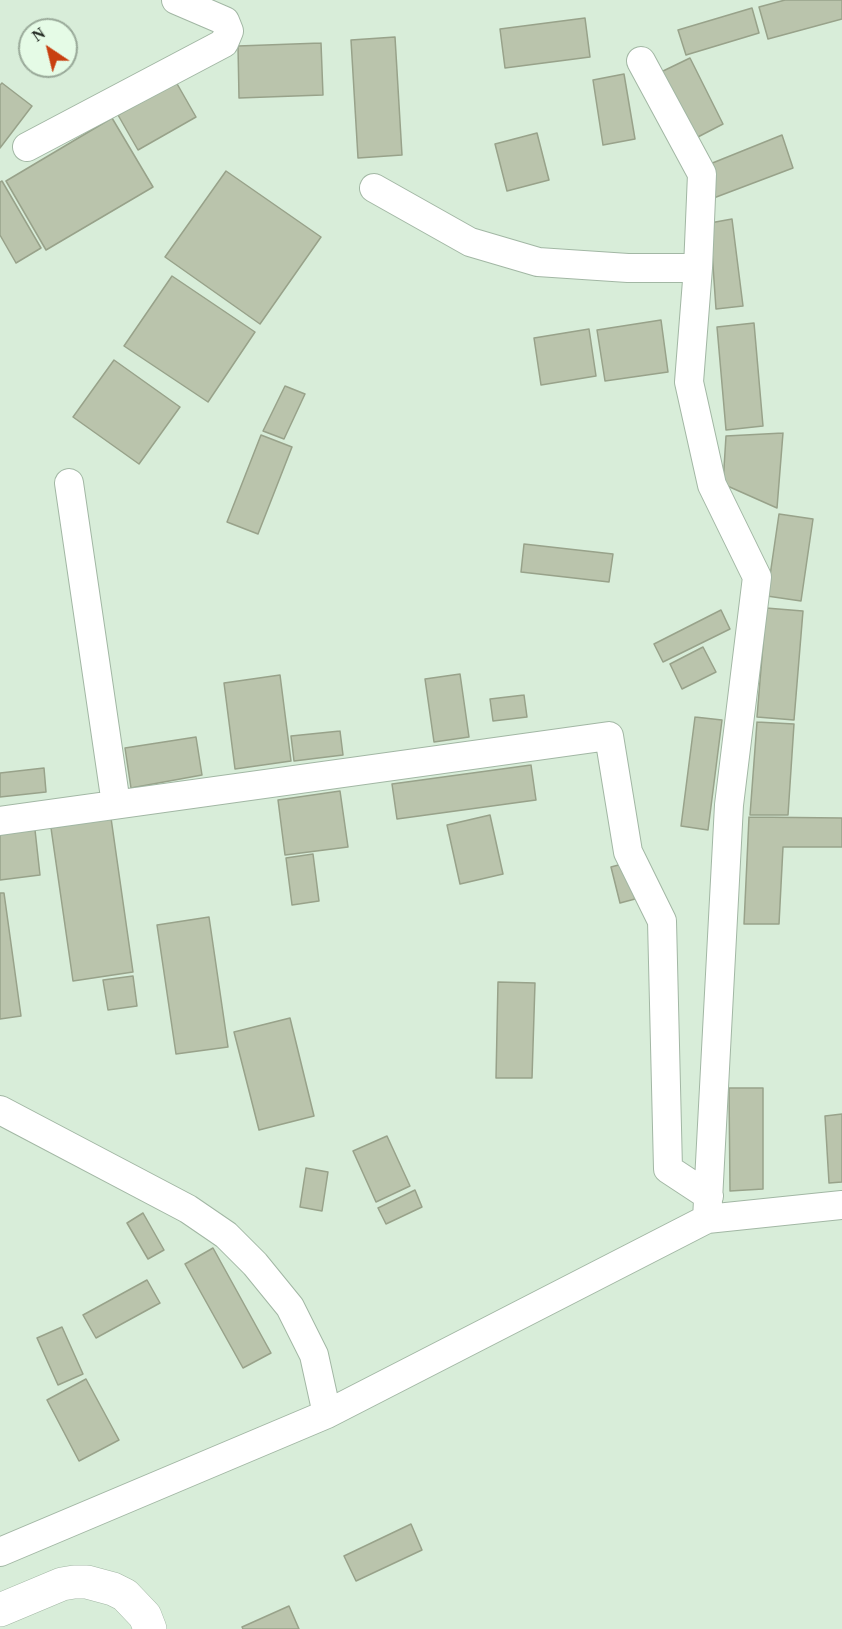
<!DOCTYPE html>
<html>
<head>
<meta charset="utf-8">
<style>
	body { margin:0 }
	#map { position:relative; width:842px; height:1629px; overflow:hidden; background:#d8edd9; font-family:Georgia,serif }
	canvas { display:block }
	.north { position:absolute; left:18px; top:18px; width:60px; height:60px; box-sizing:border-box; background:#e5fbe6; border:2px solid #99a999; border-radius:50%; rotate:325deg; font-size:16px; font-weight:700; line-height:24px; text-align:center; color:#262e26 }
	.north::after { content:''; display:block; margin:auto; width:21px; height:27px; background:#c84010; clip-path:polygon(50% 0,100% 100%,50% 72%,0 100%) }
</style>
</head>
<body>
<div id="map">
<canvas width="842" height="1629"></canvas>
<div class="north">N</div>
</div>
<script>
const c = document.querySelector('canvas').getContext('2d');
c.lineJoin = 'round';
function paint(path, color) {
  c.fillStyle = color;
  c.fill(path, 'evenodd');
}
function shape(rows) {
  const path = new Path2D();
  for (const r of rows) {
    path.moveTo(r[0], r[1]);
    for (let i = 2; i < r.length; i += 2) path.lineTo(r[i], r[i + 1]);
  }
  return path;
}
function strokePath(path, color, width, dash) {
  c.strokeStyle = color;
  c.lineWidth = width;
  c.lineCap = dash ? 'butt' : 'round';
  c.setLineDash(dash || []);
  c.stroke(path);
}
const building = shape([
	[785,0,842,0,842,19,768,39,759,7,785,0],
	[752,8,759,33,686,55,678,30,752,8],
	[585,18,590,57,505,68,500,29,585,18],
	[395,37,402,155,358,158,351,40,395,37],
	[321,43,323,95,239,98,238,46,321,43],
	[690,58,723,124,694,139,661,72,690,58],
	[624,74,635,139,603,145,593,80,624,74],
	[176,82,196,117,138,150,118,115,176,82],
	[2,83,32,106,0,148,0,85,2,83],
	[112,118,153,187,46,250,6,181,112,118],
	[537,133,549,180,507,191,495,144,537,133],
	[782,135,793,168,711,199,705,166,782,135],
	[226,171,321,237,260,324,165,257,226,171],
	[2,181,41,248,16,263,0,235,0,182,2,181],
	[732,219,743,306,716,309,710,223,732,219],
	[172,276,255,332,208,402,124,346,172,276],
	[661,320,668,372,605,381,597,330,661,320],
	[754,323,763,426,726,430,717,327,754,323],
	[589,329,596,376,541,385,534,338,589,329],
	[114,360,180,407,139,464,73,417,114,360],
	[285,386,305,394,284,439,263,431,285,386],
	[783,433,777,508,723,484,726,436,783,433],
	[261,435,292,447,258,534,227,522,261,435],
	[779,514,813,519,801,601,767,596,779,514],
	[524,544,613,554,609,582,521,572,524,544],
	[766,608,803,611,794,720,757,717,766,608],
	[721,610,730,629,663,662,654,644,721,610],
	[703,647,716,672,682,689,670,664,703,647],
	[460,674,469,737,434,742,425,679,460,674],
	[280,675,291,761,235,769,224,683,280,675],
	[524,695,527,717,493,721,490,699,524,695],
	[695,717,722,720,708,830,681,826,695,717],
	[757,722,794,724,788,815,750,815,757,722],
	[340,731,343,755,294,761,291,736,340,731],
	[196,737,202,775,131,788,125,748,196,737],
	[531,765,536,800,397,819,392,784,531,765],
	[44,768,46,792,0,797,0,773,44,768],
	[340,791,348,847,285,855,278,800,340,791],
	[490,815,503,874,460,884,447,825,490,815],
	[749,817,842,818,842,847,783,847,779,924,744,924,749,817],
	[111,818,133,972,73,981,51,828,111,818],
	[35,830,40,875,0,880,0,834,35,830],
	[313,854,319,901,292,905,286,858,313,854],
	[626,863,635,899,620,903,611,867,626,863],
	[0,893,4,893,21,1016,0,1019,0,893],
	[209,917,228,1047,176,1054,157,925,209,917],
	[133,976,137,1006,108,1010,103,980,133,976],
	[498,982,535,983,532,1078,496,1078,498,982],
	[290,1018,314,1116,259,1130,234,1032,290,1018],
	[729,1088,763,1088,763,1189,730,1191,729,1088],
	[842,1114,842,1182,829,1183,825,1116,842,1114],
	[387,1136,410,1186,376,1202,353,1151,387,1136],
	[306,1168,328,1172,322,1211,300,1207,306,1168],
	[415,1190,422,1207,386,1224,378,1208,415,1190],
	[143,1213,164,1250,148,1259,127,1223,143,1213],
	[213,1248,271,1353,243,1368,185,1264,213,1248],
	[147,1280,160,1303,96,1338,83,1315,147,1280],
	[62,1327,83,1374,58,1385,37,1338,62,1327],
	[86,1379,119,1440,79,1461,47,1400,86,1379],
	[411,1524,422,1550,356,1581,344,1556,411,1524],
	[289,1606,299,1629,243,1629,242,1627,289,1606]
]);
const minor = shape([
	[641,61,702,174,698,268,689,382,712,485,757,577,729,805,707,1219],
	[27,147,224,43,229,31,225,21,176,0],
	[374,188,470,242,538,262,628,268,698,268],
	[69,483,116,804],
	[0,821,609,736,628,852,662,921,668,1169,709,1196],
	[0,1110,188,1209,226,1235,255,1264,290,1307,314,1355,327,1414],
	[0,1552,327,1414,707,1219,842,1205]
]);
const major = shape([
	[0,1610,62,1584,74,1582,87,1582,113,1589,125,1595,145,1616,150,1629]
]);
paint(building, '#bac4ac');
strokePath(building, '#98a28a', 1.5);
strokePath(minor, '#a2b7a4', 30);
strokePath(major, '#a2b7a4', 34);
strokePath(minor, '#fff', 28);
strokePath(major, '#fff', 33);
</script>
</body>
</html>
